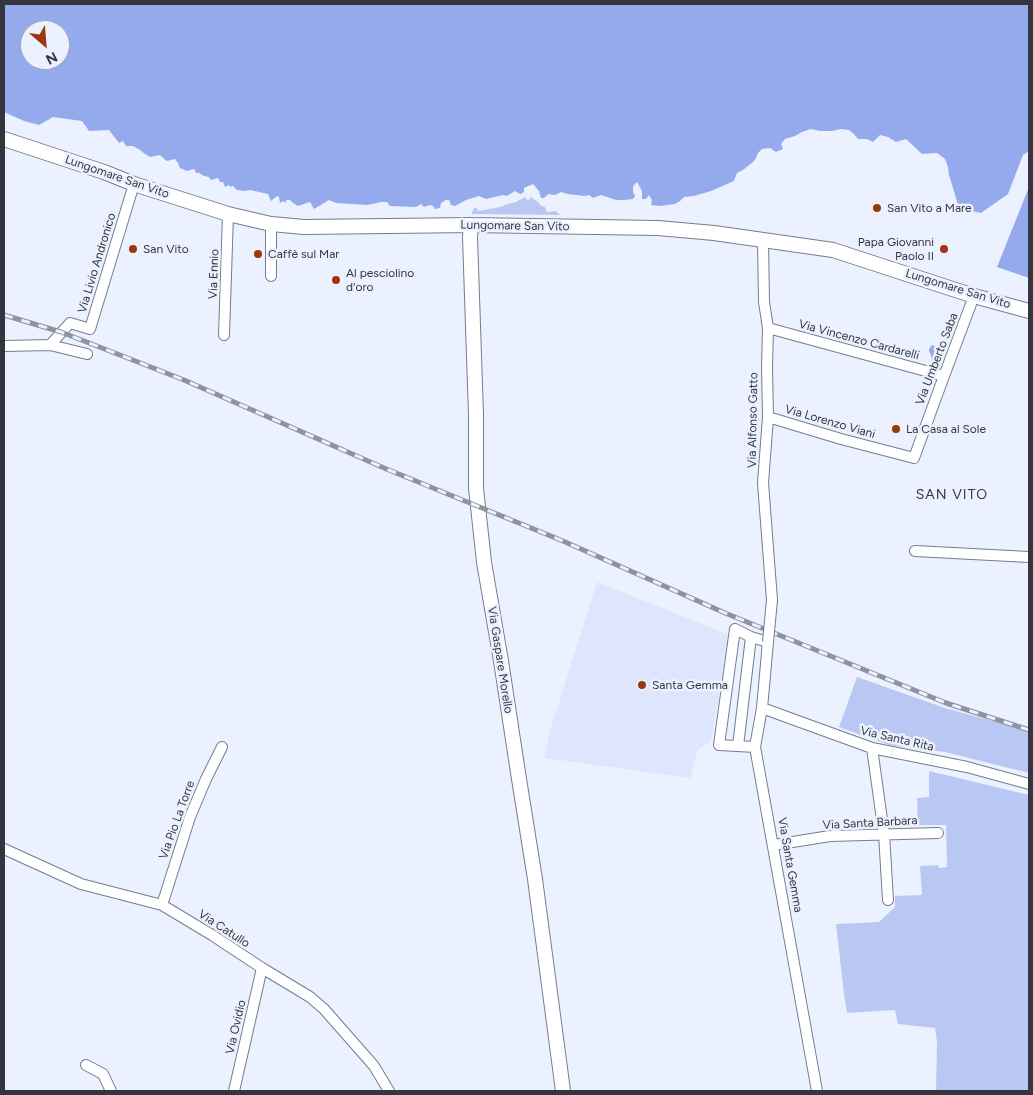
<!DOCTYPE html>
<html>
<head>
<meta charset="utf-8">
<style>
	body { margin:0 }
	#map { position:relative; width:1033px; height:1095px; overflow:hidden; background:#ecf1ff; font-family:Figtree,sans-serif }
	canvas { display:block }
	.frame { position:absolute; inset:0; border:5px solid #33363f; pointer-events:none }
	.north { position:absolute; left:20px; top:20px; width:50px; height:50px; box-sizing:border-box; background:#ecf1ff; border:1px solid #a2a6b2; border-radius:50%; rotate:153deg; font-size:14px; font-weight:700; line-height:20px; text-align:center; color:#33363f }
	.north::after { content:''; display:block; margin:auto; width:18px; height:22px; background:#9d370d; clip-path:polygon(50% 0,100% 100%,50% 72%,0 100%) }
</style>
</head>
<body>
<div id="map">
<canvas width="1033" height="1095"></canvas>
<div class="frame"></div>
<div class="north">N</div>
</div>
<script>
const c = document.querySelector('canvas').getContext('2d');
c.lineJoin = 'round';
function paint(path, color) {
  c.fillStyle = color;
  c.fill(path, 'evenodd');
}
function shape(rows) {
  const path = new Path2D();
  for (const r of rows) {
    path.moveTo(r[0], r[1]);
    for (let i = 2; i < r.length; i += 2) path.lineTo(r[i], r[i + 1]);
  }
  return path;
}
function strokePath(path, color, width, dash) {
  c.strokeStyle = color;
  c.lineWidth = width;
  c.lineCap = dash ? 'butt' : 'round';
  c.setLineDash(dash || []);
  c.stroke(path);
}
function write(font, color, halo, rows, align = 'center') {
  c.font = font + ' Figtree,sans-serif';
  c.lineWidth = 5;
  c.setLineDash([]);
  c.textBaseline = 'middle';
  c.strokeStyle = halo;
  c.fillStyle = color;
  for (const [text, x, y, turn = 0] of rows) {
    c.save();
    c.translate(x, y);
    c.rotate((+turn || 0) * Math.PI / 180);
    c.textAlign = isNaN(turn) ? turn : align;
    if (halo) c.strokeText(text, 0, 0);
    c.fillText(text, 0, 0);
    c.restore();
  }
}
const built = shape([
	[597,582,729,635,711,741,698,750,690,778,545,758,549,734]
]);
const green = shape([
	[525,197,528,201,531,197,538,202,541,206,545,207,547,212,556,211,560,215,471,214,475,207,479,211,500,207,507,204,516,202],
	[857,677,945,708,1029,731,1029,773,945,752,889,745,839,727],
	[929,771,1029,795,1029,1091,936,1091,937,1042,935,1028,898,1024,895,1010,847,1013,844,994,836,924,879,922,895,907,895,896,922,895,920,866,938,865,939,868,947,867,946,825,918,825,917,798,929,797]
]);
const water = shape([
	[4,4,1029,4,1029,151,1023,155,1008,194,981,213,959,208,949,175,948,167,945,159,937,153,922,154,906,139,896,142,888,137,880,135,873,142,867,139,858,139,853,133,849,130,841,129,832,131,820,131,811,129,802,132,795,136,785,139,781,144,783,149,776,152,770,148,762,149,758,153,756,158,753,162,743,170,737,173,734,181,711,191,694,196,684,197,680,201,675,204,660,206,651,205,652,200,649,195,646,199,642,199,642,191,637,182,633,186,633,192,635,196,633,199,624,200,616,200,601,195,593,198,589,195,584,196,568,194,561,192,555,195,548,194,544,198,541,198,539,191,533,184,524,188,524,192,521,194,518,193,515,191,507,196,503,195,486,199,479,196,466,200,455,206,451,205,449,200,446,200,441,203,440,208,435,209,433,206,430,205,424,207,421,204,416,207,390,206,387,202,381,202,367,205,336,203,329,200,314,209,310,202,298,206,293,203,290,200,286,200,286,203,283,201,280,203,279,197,277,196,271,201,268,194,250,190,245,191,237,190,233,186,230,187,229,185,225,187,223,182,220,182,218,178,211,180,209,177,204,176,199,173,196,173,194,169,187,171,180,168,178,163,175,159,167,161,164,159,160,155,150,157,145,154,140,150,133,146,126,146,123,141,119,143,109,130,89,131,82,121,53,117,39,125,24,121,4,112],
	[30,30,60,30,60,60,30,60],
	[1029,187,1029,278,997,267],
	[932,345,938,347,942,351,943,356,939,363,935,364,932,362,931,355,929,351,929,349]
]);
const street = shape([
	[763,241,764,302,768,328,767,367,768,417,763,483,772,600],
	[271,276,271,224],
	[768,328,944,376],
	[224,335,228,214],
	[50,345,70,323,90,329,134,184],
	[4,346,50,345,87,354],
	[768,417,841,439,914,458,944,376,974,296],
	[915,551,1029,557],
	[762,708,872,748,967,767,1029,784],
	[738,746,751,637],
	[755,747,719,745,735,629,751,637,768,642,762,708,755,747,817,1091],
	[872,748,884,834,888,900],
	[774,845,830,836,938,833],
	[4,849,81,884,162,905,212,935,262,968,310,997,324,1009,374,1066,389,1091],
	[162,905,190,817,206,779,222,747],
	[86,1065,103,1074,111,1091],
	[234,1091,262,968]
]);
const secondary = shape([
	[4,139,104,172,134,184,228,214,271,224,304,227,471,225,658,228,714,233,833,250,974,296,1029,311],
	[471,225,470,237,476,415,476,488,484,562,501,661,519,779,535,879,563,1091]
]);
const rail = shape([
	[4,315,61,332,184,380,384,468,563,541,725,613,946,703,1029,730]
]);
const streetBridge = shape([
	[768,642,772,600]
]);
const markers = [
	[877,208,5,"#9d370d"],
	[133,249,5,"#9d370d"],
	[944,249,5,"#9d370d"],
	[258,254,5,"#9d370d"],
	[336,280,5,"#9d370d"],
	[896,429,5,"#9d370d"],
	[642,685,5,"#9d370d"]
];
const streetNames = [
	["Lungomare San Vito",117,177,19],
	["Lungomare San Vito",515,226,1],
	["Via Livio Andronico",97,263,-73],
	["Via Ennio",214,274,-88],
	["Lungomare San Vito",958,289,17],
	["Via Vincenzo Cardarelli",859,340,15],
	["Via Umberto Saba",937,359,-69],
	["Via Alfonso Gatto",753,420,-89],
	["Via Lorenzo Viani",830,422,16],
	["Via Gaspare Morello",500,660,81],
	["Via Santa Rita",897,739,13],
	["Via Pio La Torre",177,820,-70],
	["Via Santa Barbara",870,823,-3],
	["Via Santa Gemma",790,865,80],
	["Via Catullo",224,929,33],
	["Via Ovidio",236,1027,-77]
];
const poiNames = [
	["San Vito a Mare",887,208],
	["Papa Giovanni",934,242,"right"],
	["Paolo II",934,256,"right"],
	["San Vito",143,249],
	["Caffè sul Mar",268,254],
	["Al pesciolino",346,273],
	["d'oro",346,287],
	["La Casa al Sole",906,429],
	["Santa Gemma",652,685]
];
const neighbourhoodNames = [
	["SAN VITO",952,495]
];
paint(built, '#dee6fe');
paint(green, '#b9c7f3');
paint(water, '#95aaed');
strokePath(street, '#757c90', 12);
strokePath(secondary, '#757c90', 16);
strokePath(street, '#fff', 10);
strokePath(secondary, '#fff', 14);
strokePath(rail, '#8f939f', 5);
strokePath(rail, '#ecf1ff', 3, [9]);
strokePath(streetBridge, '#757c90', 12, []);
strokePath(streetBridge, '#fff', 10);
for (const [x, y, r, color] of markers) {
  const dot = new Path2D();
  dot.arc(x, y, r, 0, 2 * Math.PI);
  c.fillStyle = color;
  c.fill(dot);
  strokePath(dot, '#ecf1ff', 2);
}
write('12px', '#33363f', '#ecf1ff', streetNames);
write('12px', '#33363f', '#ecf1ff', poiNames, 'left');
c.letterSpacing = '1px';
write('14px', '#33363f', '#ecf1ff', neighbourhoodNames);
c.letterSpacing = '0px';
</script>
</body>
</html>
